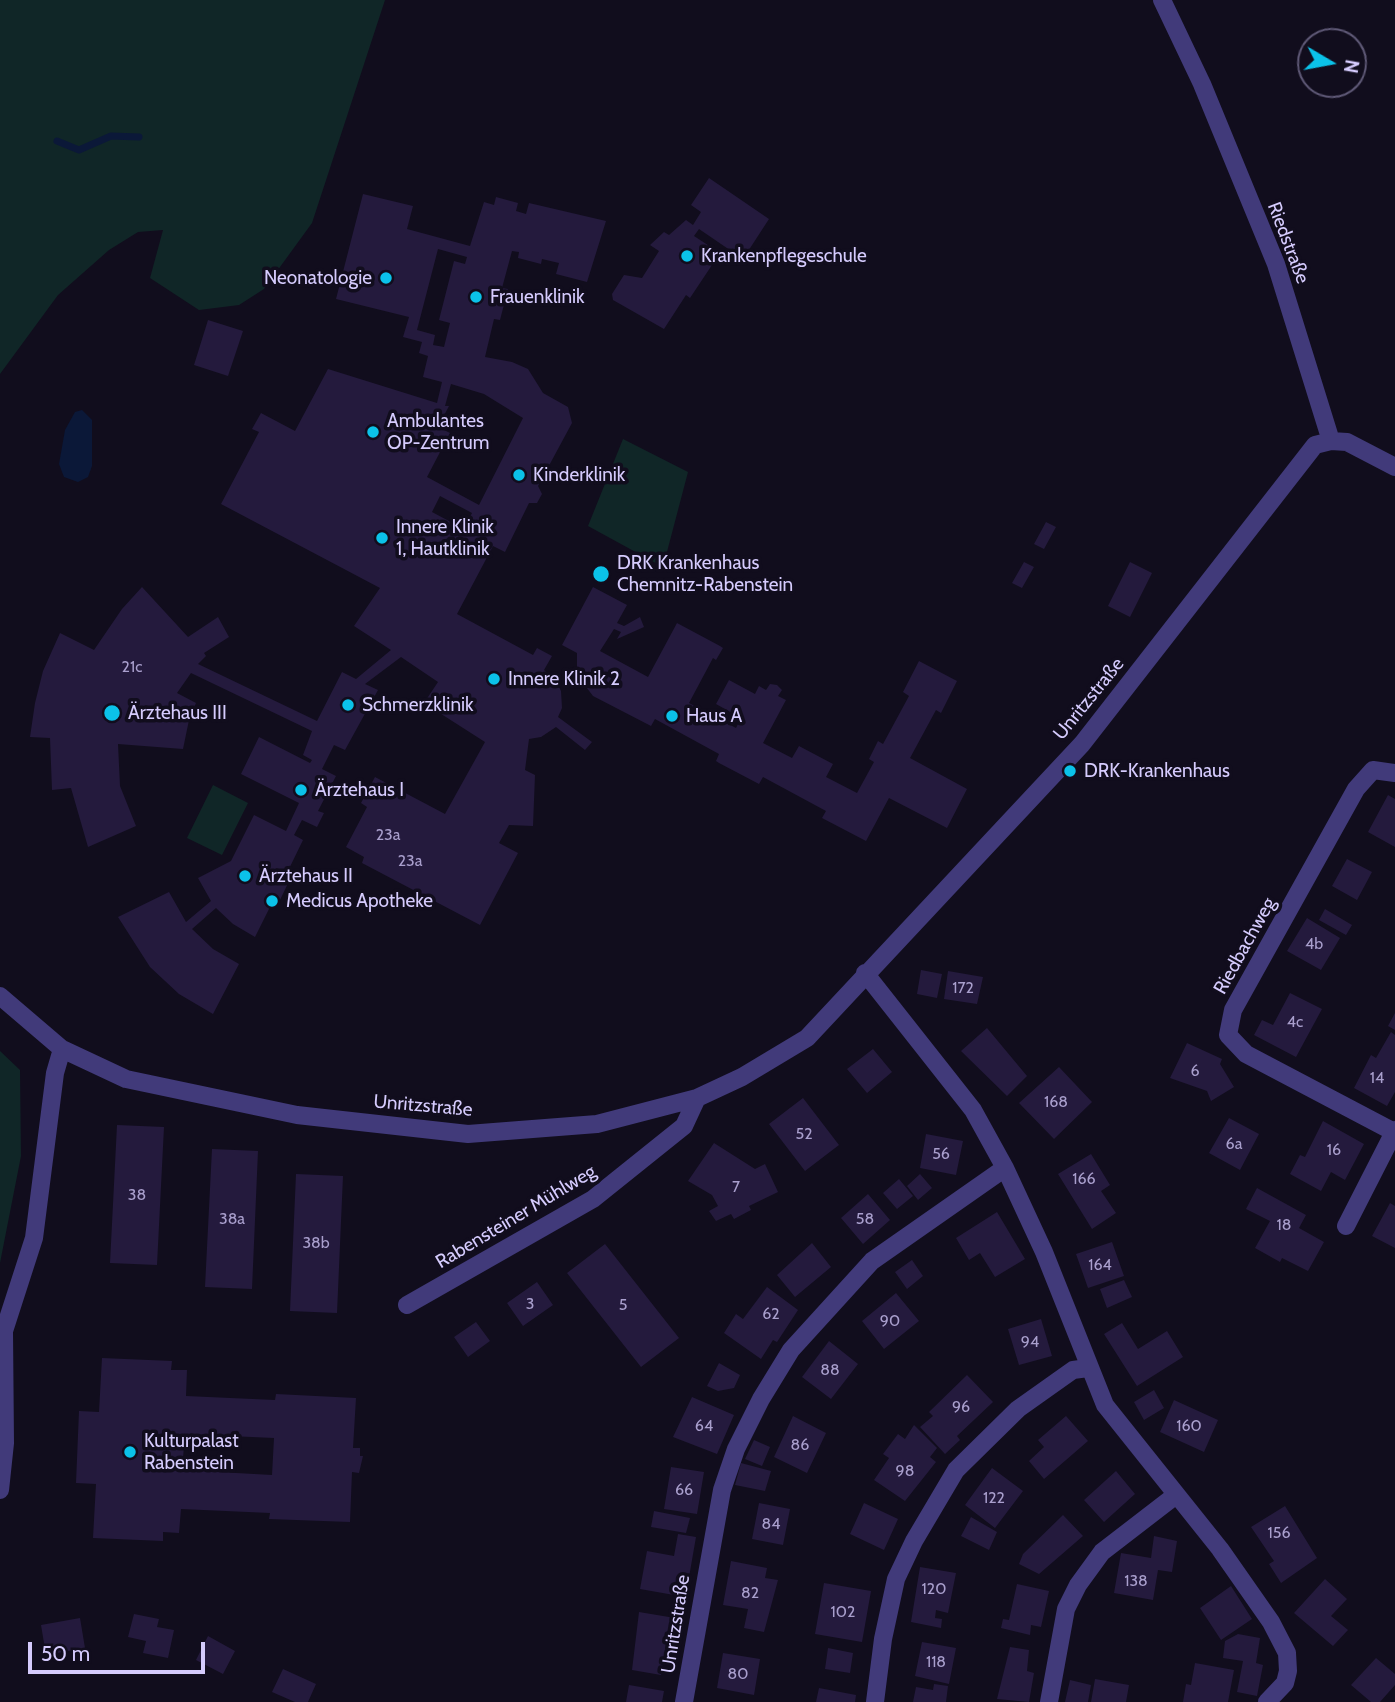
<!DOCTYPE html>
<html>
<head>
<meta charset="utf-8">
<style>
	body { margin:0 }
	#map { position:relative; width:1395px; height:1702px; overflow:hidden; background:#110d1d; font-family:Cabin,sans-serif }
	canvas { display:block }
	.north { position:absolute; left:1297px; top:28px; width:70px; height:70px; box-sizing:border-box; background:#110d1d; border:2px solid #5f5977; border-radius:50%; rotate:100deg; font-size:19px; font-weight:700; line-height:28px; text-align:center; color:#d5cbfd }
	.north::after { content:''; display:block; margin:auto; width:24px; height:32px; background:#0bc2e9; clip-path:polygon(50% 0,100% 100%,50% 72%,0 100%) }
	.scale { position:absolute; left:28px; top:1642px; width:177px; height:32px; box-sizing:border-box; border:4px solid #d5cbfd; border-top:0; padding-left:9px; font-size:21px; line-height:24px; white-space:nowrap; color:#d5cbfd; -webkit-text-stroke:5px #110d1d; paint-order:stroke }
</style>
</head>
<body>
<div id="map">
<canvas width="1395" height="1702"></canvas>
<div class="north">N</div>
<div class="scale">50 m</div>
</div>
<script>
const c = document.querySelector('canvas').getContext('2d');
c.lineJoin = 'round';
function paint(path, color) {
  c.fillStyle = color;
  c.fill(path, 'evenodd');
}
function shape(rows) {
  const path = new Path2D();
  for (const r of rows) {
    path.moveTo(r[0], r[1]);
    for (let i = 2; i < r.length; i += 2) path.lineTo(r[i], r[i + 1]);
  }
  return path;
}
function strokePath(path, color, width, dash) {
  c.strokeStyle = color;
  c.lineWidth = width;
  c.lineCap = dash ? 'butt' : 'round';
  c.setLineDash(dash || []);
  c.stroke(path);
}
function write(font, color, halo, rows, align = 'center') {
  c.font = font + ' Cabin,sans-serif';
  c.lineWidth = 7;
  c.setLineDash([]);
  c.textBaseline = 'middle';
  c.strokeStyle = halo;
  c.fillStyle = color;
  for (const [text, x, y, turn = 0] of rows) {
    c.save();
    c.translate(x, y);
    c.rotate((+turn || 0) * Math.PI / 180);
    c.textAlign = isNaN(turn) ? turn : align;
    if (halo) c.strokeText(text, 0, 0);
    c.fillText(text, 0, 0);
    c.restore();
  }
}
const green = shape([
	[0,0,385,0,312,223,264,289,239,305,199,310,150,278,163,230,138,232,109,250,58,295,0,374],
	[623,439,688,472,663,567,588,526],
	[213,785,248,803,222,855,187,838],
	[0,1051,20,1070,21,1156,0,1263]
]);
const water = shape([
	[82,410,92,420,92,466,88,477,78,482,64,477,59,464,65,430,75,412]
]);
const stream = shape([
	[57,141,79,150,111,136,139,137]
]);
const building = shape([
	[709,178,769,219,743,259,699,229,694,236,720,253,690,298,686,295,664,329,613,300,612,294,624,275,642,278,659,251,650,245,664,232,669,235,686,220,693,225,701,212,691,205],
	[363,194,413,206,407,229,470,246,484,202,494,205,496,197,518,203,516,211,526,214,529,203,606,221,587,282,556,274,559,263,542,259,541,264,518,258,519,252,512,251,502,288,508,289,500,320,494,319,485,357,512,362,528,369,543,393,568,407,572,423,538,486,542,494,537,503,529,503,505,552,493,546,457,614,533,655,537,648,552,656,544,670,556,681,561,691,562,708,558,717,592,742,585,750,556,727,541,737,529,739,525,770,535,775,533,826,509,825,499,843,518,853,480,925,362,863,364,857,346,847,367,807,361,803,375,777,445,814,485,742,424,703,438,682,401,657,365,684,378,690,345,750,334,745,322,769,336,776,318,811,324,813,317,827,302,820,294,835,303,840,286,875,291,877,280,900,275,897,255,937,233,924,216,908,192,929,213,949,239,964,213,1014,179,994,150,967,118,917,169,892,186,922,211,901,198,878,231,861,254,815,286,831,299,803,241,774,259,737,310,763,312,760,303,755,312,731,191,673,177,693,196,703,189,720,183,749,118,744,120,786,136,826,88,847,71,788,52,790,50,738,30,737,35,703,43,671,60,633,94,650,122,609,142,587,188,637,218,617,229,637,204,653,206,656,198,664,317,721,342,672,356,679,391,650,354,626,380,588,221,504,259,432,252,429,261,413,295,431,328,369,437,403,442,382,423,377,428,356,419,353,422,342,403,337,409,317,336,299],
	[438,249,467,257,465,264,454,261,439,320,450,323,444,347,433,345,435,335,417,330],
	[451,384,484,394,523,418,479,505,427,477,450,433,438,427,449,406,445,406],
	[440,496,472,513,464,529,432,512],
	[208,320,243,331,228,376,194,365],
	[1046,522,1056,527,1044,549,1034,544],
	[1024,562,1034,567,1022,588,1012,583],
	[1130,562,1152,573,1130,617,1108,606],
	[593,587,627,605,617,623,624,626,640,617,644,627,617,639,621,632,614,629,600,651,648,677,677,623,720,646,723,648,716,660,713,658,689,703,736,728,741,718,716,704,729,680,755,694,759,686,766,690,770,684,777,685,782,690,778,696,786,700,763,743,792,758,799,746,833,764,826,777,857,793,874,762,869,759,878,741,883,744,909,696,903,692,919,661,957,681,941,713,936,710,910,758,967,789,947,828,889,798,866,841,822,818,826,811,763,777,759,784,719,763,716,761,719,754,655,719,651,726,593,696,577,675,577,653,562,645],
	[1388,795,1395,799,1395,847,1368,832],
	[1347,859,1372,872,1357,900,1332,886],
	[1325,909,1352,925,1346,935,1319,920],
	[1307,918,1340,938,1321,970,1287,951],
	[921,970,942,974,937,998,917,994],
	[948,971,983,977,977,1004,944,999],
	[1290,993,1322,1009,1296,1057,1254,1035,1262,1020,1273,1025],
	[1395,1013,1395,1030,1388,1026],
	[987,1028,1027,1076,1007,1096,961,1051],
	[1391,1032,1395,1035,1395,1092,1387,1106,1354,1088,1371,1055,1376,1058],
	[1187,1043,1222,1059,1220,1064,1234,1087,1211,1101,1207,1091,1170,1078],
	[873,1049,892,1072,867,1093,847,1069],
	[1059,1067,1092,1102,1054,1139,1019,1103],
	[803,1098,839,1145,805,1171,769,1124],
	[1229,1118,1259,1134,1240,1170,1209,1153],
	[1323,1121,1364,1144,1345,1180,1331,1172,1321,1191,1290,1174,1300,1155,1305,1157],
	[117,1125,164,1127,157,1265,110,1263],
	[926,1134,963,1141,956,1175,920,1168],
	[714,1143,755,1169,765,1164,778,1192,749,1206,751,1210,734,1219,731,1214,716,1221,709,1211,718,1206,712,1195,688,1181],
	[212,1149,258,1151,252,1289,205,1287],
	[1091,1154,1110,1185,1101,1191,1116,1213,1092,1229,1058,1174],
	[296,1174,343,1176,337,1313,290,1311],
	[920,1174,932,1188,918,1200,907,1186],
	[899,1179,913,1196,897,1209,883,1193],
	[1257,1188,1306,1215,1299,1228,1324,1242,1308,1271,1282,1258,1280,1262,1255,1248,1270,1221,1246,1209],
	[868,1194,890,1220,863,1244,841,1218],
	[1390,1203,1395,1206,1395,1248,1372,1236],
	[997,1212,1025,1259,995,1277,980,1253,969,1260,956,1238],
	[1112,1242,1124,1276,1088,1288,1076,1254],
	[812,1243,831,1267,795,1297,777,1275],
	[605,1244,679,1338,641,1367,567,1273],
	[912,1260,923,1276,907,1289,895,1272],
	[1124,1280,1132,1297,1107,1308,1100,1289],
	[537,1282,553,1305,523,1326,507,1303],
	[767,1287,798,1310,777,1342,773,1340,761,1359,724,1333,736,1314,743,1319],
	[896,1293,919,1321,884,1349,862,1321],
	[1041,1319,1052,1356,1019,1365,1008,1329],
	[476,1322,490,1341,468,1357,454,1337],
	[1122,1323,1138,1349,1167,1331,1183,1357,1137,1386,1104,1334],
	[829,1341,858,1364,831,1399,802,1377],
	[102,1358,172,1361,171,1370,187,1370,186,1396,275,1400,276,1394,356,1398,353,1448,360,1448,360,1456,363,1456,359,1473,352,1472,350,1522,269,1519,270,1513,181,1509,179,1533,163,1532,163,1541,93,1538,96,1484,76,1483,79,1411,99,1412],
	[185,1434,274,1438,272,1475,182,1470],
	[719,1363,740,1375,734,1388,718,1391,707,1386],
	[967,1375,993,1402,957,1436,960,1440,945,1454,920,1427,933,1416,929,1412],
	[1154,1390,1164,1408,1144,1420,1134,1402],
	[692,1397,734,1415,717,1454,673,1437],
	[1174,1400,1218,1420,1204,1452,1160,1432],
	[793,1416,826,1433,807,1473,774,1457],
	[1066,1416,1088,1441,1044,1479,1029,1461,1044,1447,1038,1440],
	[914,1425,937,1448,930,1457,936,1462,905,1501,874,1480,889,1458,883,1454,898,1434,905,1439],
	[754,1440,770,1447,762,1466,745,1459],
	[741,1463,771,1471,765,1491,735,1485],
	[671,1467,704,1472,697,1514,664,1509],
	[992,1468,1023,1491,995,1528,965,1505],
	[1116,1471,1135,1494,1104,1522,1084,1500],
	[759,1503,790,1509,783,1545,752,1539],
	[864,1503,898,1519,884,1550,850,1534],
	[1285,1506,1317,1558,1281,1583,1269,1564,1274,1561,1251,1527],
	[654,1511,690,1518,686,1533,651,1527],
	[1063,1515,1083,1536,1039,1574,1019,1564,1023,1554],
	[971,1517,997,1532,989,1550,961,1536],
	[678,1534,696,1537,688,1583,676,1581,674,1595,640,1589,647,1551,674,1556],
	[1154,1536,1177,1541,1172,1572,1158,1570,1153,1600,1114,1593,1121,1553,1151,1558],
	[731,1561,767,1568,765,1578,778,1580,764,1632,744,1628,748,1609,723,1605],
	[920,1567,956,1573,948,1613,936,1610,935,1618,942,1619,941,1628,911,1622],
	[1325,1579,1347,1599,1331,1616,1348,1630,1333,1646,1294,1613],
	[824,1583,871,1591,862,1642,815,1634],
	[1017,1584,1049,1591,1041,1627,1031,1625,1030,1635,1001,1628,1003,1619,1009,1620],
	[1231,1586,1252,1619,1221,1640,1200,1608],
	[639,1612,675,1618,668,1659,664,1658,661,1675,632,1670],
	[134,1614,159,1619,157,1627,174,1630,168,1658,143,1653,146,1641,128,1637],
	[80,1618,85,1648,46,1655,41,1625],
	[1238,1634,1260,1638,1256,1663,1263,1665,1257,1696,1237,1692,1243,1661,1223,1658,1225,1641],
	[208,1636,235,1651,223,1674,196,1660],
	[922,1642,956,1648,949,1684,915,1676],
	[1010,1647,1029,1650,1027,1671,1034,1673,1029,1702,997,1699],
	[828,1648,853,1653,850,1673,825,1669],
	[723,1653,760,1659,754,1695,717,1688],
	[1376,1658,1395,1674,1395,1685,1380,1702,1371,1702,1351,1685],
	[1195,1663,1234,1670,1228,1702,1183,1702,1186,1684,1191,1685],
	[283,1669,316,1684,308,1702,295,1702,272,1692],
	[1095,1679,1129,1685,1126,1702,1091,1702],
	[1070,1680,1091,1685,1088,1702,1065,1702],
	[934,1684,948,1686,946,1702,913,1702,916,1687,933,1690],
	[629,1685,664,1691,662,1702,626,1702],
	[819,1688,856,1695,855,1702,816,1702]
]);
const minor = shape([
	[1162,0,1202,84,1276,264,1331,441],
	[865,973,973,1110,1005,1168,1044,1252,1105,1405,1220,1549,1271,1622,1287,1653,1288,1671,1285,1683,1267,1702],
	[0,996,62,1049,126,1079,297,1115,468,1134,597,1124,697,1098,742,1077,807,1038,1082,744,1315,445,1331,441,1347,442,1395,467],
	[1394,1132,1246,1054,1228,1035,1233,1010,1356,789,1373,770,1395,773],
	[1346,1226,1395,1130],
	[407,1305,593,1199,684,1126,697,1098],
	[0,1490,5,1443,4,1331,34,1238,55,1073,62,1049],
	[684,1702,722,1490,736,1449,761,1399,791,1350,872,1261,1005,1168],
	[875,1702,883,1639,896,1579,914,1541,956,1470,1018,1409,1073,1370,1088,1368],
	[1049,1702,1066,1609,1078,1585,1102,1552,1176,1495]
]);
const markers = [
	[687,256,7,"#0bc2e9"],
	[386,278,7,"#0bc2e9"],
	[476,297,7,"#0bc2e9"],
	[373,432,7,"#0bc2e9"],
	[519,475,7,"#0bc2e9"],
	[382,538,7,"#0bc2e9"],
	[601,574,9,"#0bc2e9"],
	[494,679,7,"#0bc2e9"],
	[348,705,7,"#0bc2e9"],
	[112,713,9,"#0bc2e9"],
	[672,716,7,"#0bc2e9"],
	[1070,771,7,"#0bc2e9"],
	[301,790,7,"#0bc2e9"],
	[245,876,7,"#0bc2e9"],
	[272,901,7,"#0bc2e9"],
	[130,1452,7,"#0bc2e9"]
];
const numberNames = [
	["21c",132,667],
	["23a",388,835],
	["23a",410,861],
	["4b",1314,944],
	["172",963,988],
	["4c",1295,1022],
	["6",1195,1071],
	["14",1377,1078],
	["168",1056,1102],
	["52",804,1134],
	["6a",1234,1144],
	["16",1334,1150],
	["56",941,1154],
	["166",1084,1179],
	["7",736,1187],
	["38",137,1195],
	["38a",232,1219],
	["58",865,1219],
	["18",1284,1225],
	["38b",316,1243],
	["164",1100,1265],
	["3",530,1304],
	["5",623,1305],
	["62",771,1314],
	["90",890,1321],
	["94",1030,1342],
	["88",830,1370],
	["96",961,1407],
	["64",704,1426],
	["160",1189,1426],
	["86",800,1445],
	["98",905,1471],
	["66",684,1490],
	["122",994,1498],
	["84",771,1524],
	["156",1279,1533],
	["138",1136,1581],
	["120",934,1589],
	["82",750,1593],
	["102",843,1612],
	["118",936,1662],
	["80",738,1674]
];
const streetNames = [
	["Riedstraße",1288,243,69],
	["Unritzstraße",1089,699,-51],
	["Riedbachweg",1245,946,-61],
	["Unritzstraße",423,1106,5],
	["Rabensteiner Mühlweg",516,1217,-31],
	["Unritzstraße",676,1624,-81]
];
const poiNames = [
	["Krankenpflegeschule",701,256],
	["Neonatologie",372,278,"right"],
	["Frauenklinik",490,297],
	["Ambulantes",387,421],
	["OP-Zentrum",387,443],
	["Kinderklinik",533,475],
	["Innere Klinik",396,527],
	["1, Hautklinik",396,549],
	["DRK Krankenhaus",617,563],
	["Chemnitz-Rabenstein",617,585],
	["Innere Klinik 2",508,679],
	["Schmerzklinik",362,705],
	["Ärztehaus III",128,713],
	["Haus A",686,716],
	["DRK-Krankenhaus",1084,771],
	["Ärztehaus I",315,790],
	["Ärztehaus II",259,876],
	["Medicus Apotheke",286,901],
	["Kulturpalast",144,1441],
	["Rabenstein",144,1463]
];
paint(green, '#102627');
paint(water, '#0b1838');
strokePath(stream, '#0b1838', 7);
paint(building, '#241a3d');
strokePath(minor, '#413a7a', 18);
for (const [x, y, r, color] of markers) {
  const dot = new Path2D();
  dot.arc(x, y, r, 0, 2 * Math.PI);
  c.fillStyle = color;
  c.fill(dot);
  strokePath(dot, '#110d1d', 2.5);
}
write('16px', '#a99fcd', null, numberNames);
write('19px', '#d5cbfd', '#110d1d', streetNames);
write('19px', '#d5cbfd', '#110d1d', poiNames, 'left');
</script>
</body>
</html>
